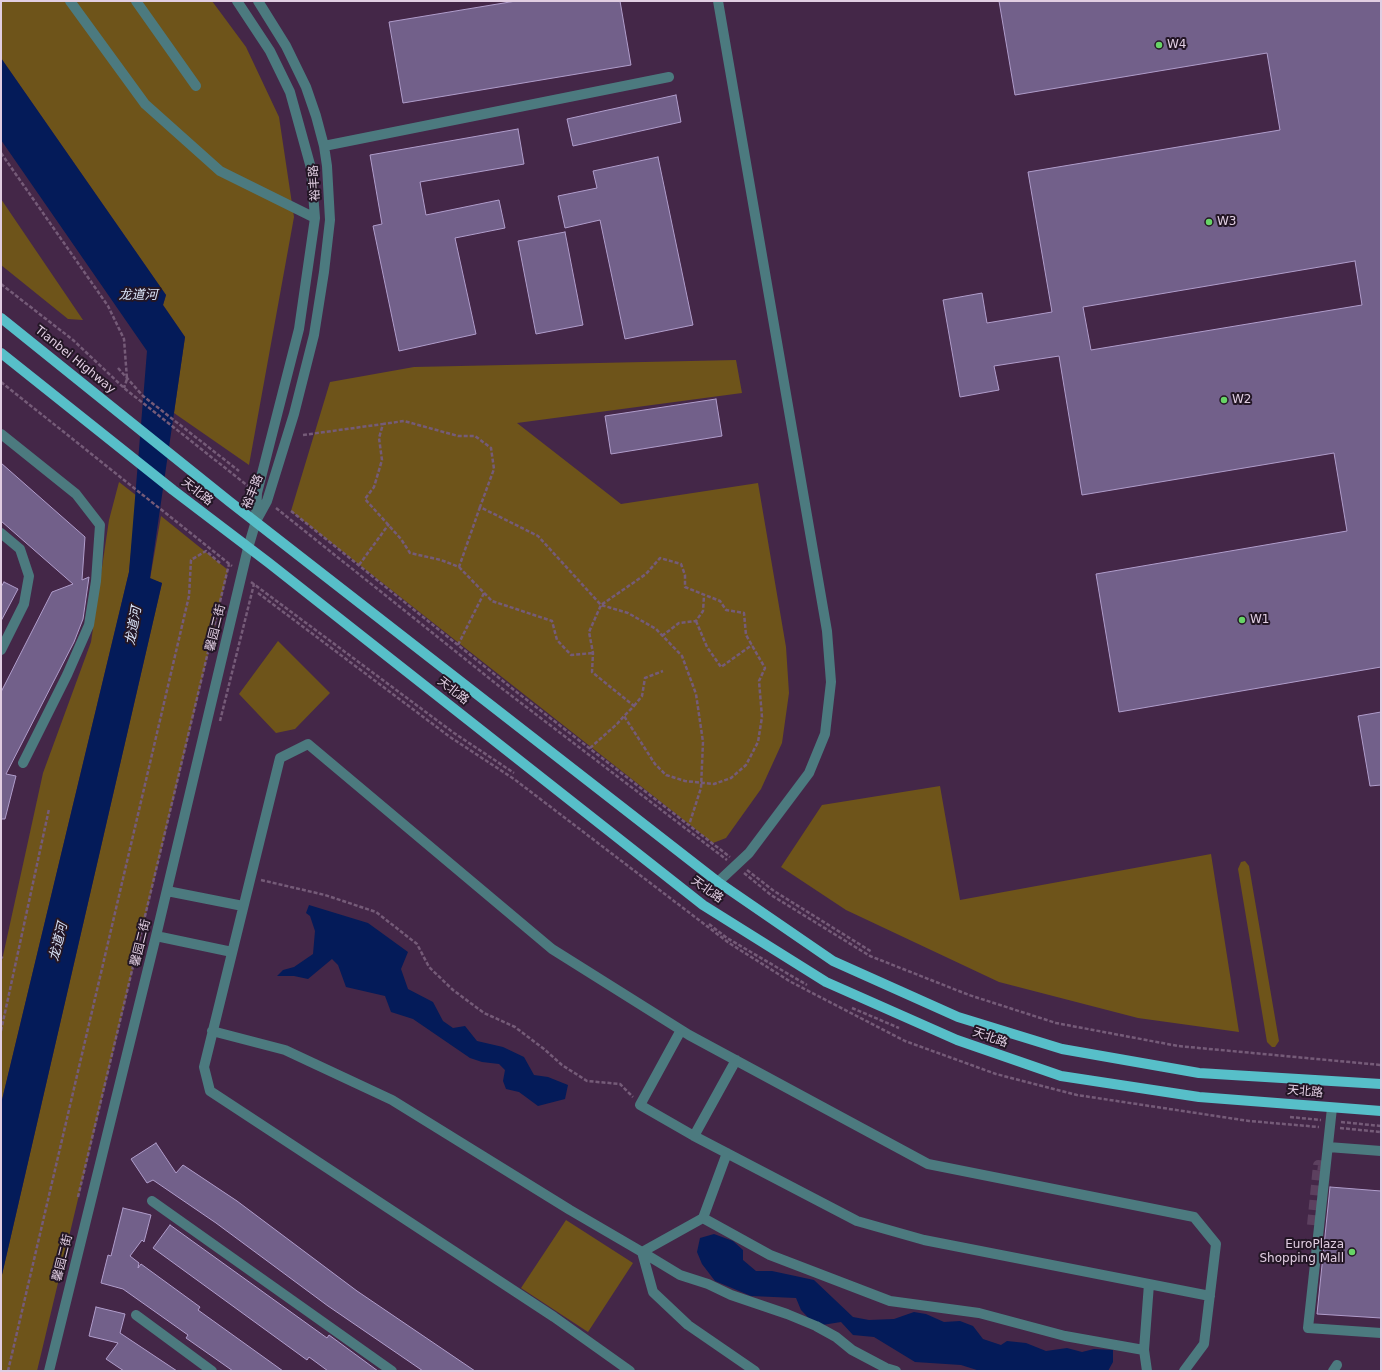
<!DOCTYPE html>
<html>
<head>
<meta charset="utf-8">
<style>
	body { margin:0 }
	#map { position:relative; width:1382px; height:1372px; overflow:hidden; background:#442748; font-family:"DejaVu Sans",sans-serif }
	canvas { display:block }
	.frame { position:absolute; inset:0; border:2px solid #e1cee2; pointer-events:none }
</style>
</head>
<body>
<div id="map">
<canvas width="1382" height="1372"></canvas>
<div class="frame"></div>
</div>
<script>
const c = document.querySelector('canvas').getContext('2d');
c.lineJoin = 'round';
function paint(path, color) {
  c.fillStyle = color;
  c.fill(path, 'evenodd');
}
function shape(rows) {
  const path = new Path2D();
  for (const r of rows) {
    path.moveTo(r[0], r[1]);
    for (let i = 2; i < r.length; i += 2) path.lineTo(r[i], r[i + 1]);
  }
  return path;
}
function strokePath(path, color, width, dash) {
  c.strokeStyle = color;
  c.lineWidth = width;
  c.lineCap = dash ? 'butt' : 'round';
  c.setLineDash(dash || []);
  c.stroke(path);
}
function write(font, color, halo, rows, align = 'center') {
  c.font = font + ' "DejaVu Sans","Noto Sans SC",sans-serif';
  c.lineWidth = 4;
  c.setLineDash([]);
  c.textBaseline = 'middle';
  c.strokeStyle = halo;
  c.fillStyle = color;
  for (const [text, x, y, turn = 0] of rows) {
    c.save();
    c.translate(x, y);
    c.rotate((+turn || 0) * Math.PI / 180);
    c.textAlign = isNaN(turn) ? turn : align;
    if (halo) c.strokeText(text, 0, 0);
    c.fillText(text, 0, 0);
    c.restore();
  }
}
const green = shape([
	[1,1,212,1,246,47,279,117,294,217,249,465,174,413,185,337,163,305,166,295,1,58],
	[1,199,83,320,68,319,1,265],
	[736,360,742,393,517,423,621,504,758,483,786,647,789,693,782,743,761,789,726,838,713,843,291,511,330,382,414,367],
	[119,482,137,496,129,572,1,1104,1,965,43,773,91,642,109,520],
	[161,516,228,570,37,1371,1,1371,1,1279,162,583,150,579],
	[278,641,330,693,295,729,276,733,239,694],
	[940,786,960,900,1211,854,1239,1032,1138,1018,999,982,846,910,781,867,822,805],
	[1245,861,1249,866,1279,1041,1275,1047,1272,1047,1267,1042,1238,869,1241,862],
	[566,1220,633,1263,588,1332,521,1288]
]);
const water = shape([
	[1,58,166,295,163,305,185,337,150,578,162,583,1,1279,1,1104,129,572,147,351,1,140],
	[309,905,368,923,408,952,401,969,408,989,433,1002,443,1021,453,1028,465,1026,477,1041,503,1047,524,1057,534,1075,548,1077,568,1085,565,1099,538,1106,519,1092,506,1089,503,1081,505,1070,499,1064,482,1062,470,1058,413,1019,391,1012,385,996,346,987,338,965,332,959,308,979,294,976,277,976,283,970,294,967,313,954,315,931,310,916,306,913],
	[714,1234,733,1241,743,1250,743,1260,756,1271,772,1271,814,1280,853,1317,869,1320,894,1319,914,1312,926,1314,944,1322,960,1321,973,1326,983,1339,1001,1345,1007,1341,1026,1343,1046,1351,1067,1348,1082,1352,1094,1349,1113,1350,1113,1362,1108,1371,980,1371,961,1365,915,1362,874,1337,853,1335,841,1322,816,1326,801,1310,796,1298,751,1296,715,1281,702,1264,697,1252,700,1238]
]);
const building = shape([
	[516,1,620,1,631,65,403,103,389,22,516,1],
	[999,1,1381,1,1381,667,1119,712,1096,574,1347,531,1334,453,1082,495,1059,356,994,366,999,390,960,397,943,300,982,293,987,323,1052,312,1028,172,1280,130,1267,53,1015,95,999,1],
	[1355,261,1362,305,1091,350,1083,307,1355,261],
	[676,95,681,122,573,146,567,119,676,95],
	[518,129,524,164,420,182,426,215,499,200,505,228,455,238,476,334,399,351,373,226,382,224,370,155,518,129],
	[658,157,693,325,625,339,600,220,565,228,558,196,597,188,593,171,658,157],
	[565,232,583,325,536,334,518,241,565,232],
	[716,399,722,436,611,454,605,416,716,399],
	[1,463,85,537,82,580,89,577,83,619,74,642,6,774,16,776,5,819,1,819,1,692,52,592,73,584,1,521,1,463],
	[4,582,18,589,1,621,1,587,4,582],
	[1381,712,1381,785,1370,786,1358,716,1381,712],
	[156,1143,176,1173,183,1165,237,1201,357,1291,475,1371,423,1371,328,1306,216,1223,153,1180,147,1183,131,1159,156,1143],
	[1330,1187,1381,1191,1381,1318,1317,1314,1330,1187],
	[123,1208,151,1215,144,1242,142,1240,130,1256,139,1263,138,1268,141,1264,200,1307,198,1310,283,1371,233,1371,186,1338,188,1335,123,1289,101,1283,108,1255,111,1256,123,1208],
	[170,1225,327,1338,329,1335,378,1371,328,1371,309,1357,307,1360,153,1248,170,1225],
	[96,1307,125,1314,120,1333,177,1371,124,1371,106,1359,118,1343,89,1336,96,1307]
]);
const minorTunnel = shape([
	[1312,1225,1318,1165,1326,1166]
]);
const path = shape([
	[1,153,108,306,124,339,127,379,124,388],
	[1,284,73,340,124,388,248,486],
	[118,368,143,396,239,471],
	[1,382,232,566],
	[303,435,383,424],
	[480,507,459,567,441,560,410,553,401,539,365,499,374,487,382,460,379,438,383,424,404,421,458,436,475,436,491,448,494,469,480,507,538,536,601,605,628,613,656,629,682,656,696,694,703,742,701,788,689,825],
	[276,508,504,690,727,860],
	[291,511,514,690,730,857],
	[359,565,389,524],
	[459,567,492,601,552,621,557,640,571,655,593,653],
	[251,582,454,733,514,773],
	[258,593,450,737,514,779,729,943,791,982,905,1041,996,1074,1077,1095,1249,1121,1319,1127],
	[696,621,707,647,721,667,752,645],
	[662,636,679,623,696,621,703,611,704,596],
	[458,645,484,593],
	[634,706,642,696,645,678,663,671],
	[220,721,254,584],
	[590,748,617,724,624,716,634,706,592,672,593,653,589,632,601,605,646,574,660,558,681,564,685,575,685,587,720,601,726,610,744,613,746,635,765,668,759,681,762,717,758,742,746,765,731,778,714,784,685,781,666,775,655,764,624,716],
	[747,870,774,891,872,952],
	[744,873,771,895,870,956,969,995,1056,1023,1178,1046,1381,1065],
	[261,880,325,895,376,912,417,944,429,967,453,990,484,1013,515,1027,544,1049,562,1065,587,1081,620,1084,633,1097],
	[709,924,727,938,807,985],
	[1,957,3,958],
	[852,1008,899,1028],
	[1,1031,49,809],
	[1290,1117,1321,1120],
	[1341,1122,1381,1126],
	[1340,1128,1381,1132],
	[78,1197,229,564],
	[8,1371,189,596,191,560,206,551,220,563]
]);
const minor = shape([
	[70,1,145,104,220,171,315,218],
	[136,1,196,86],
	[237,1,270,51,290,92,311,168,315,218,299,329,257,493,256,517],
	[718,1,827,631,831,682,825,734,809,773,749,853,718,882],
	[324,146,669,77],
	[1,434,76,494,100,525,96,581,89,625,67,675,23,763],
	[1,533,20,549,29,576,24,604,1,650],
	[167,891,243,906],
	[156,936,232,952],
	[681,1030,640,1105,694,1136,857,1221,924,1240,1210,1296],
	[212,1031,285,1050,392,1100,570,1210,642,1252,653,1292,688,1325,755,1371],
	[1332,1108,1308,1328,1381,1333],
	[694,1136,736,1060],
	[1328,1147,1381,1151],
	[727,1153,703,1218,642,1252,680,1275,708,1284,731,1295,787,1314,816,1326,836,1337,852,1350,886,1368,896,1371],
	[152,1201,392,1371],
	[703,1218,770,1255,890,1301,979,1313,1065,1336,1138,1349,1144,1350,1149,1284],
	[136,1315,212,1371],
	[1144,1350,1147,1371],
	[49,1371,156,936,248,548,256,521,267,501,294,414,314,335,324,272,330,220,327,166,324,146,316,116,306,87,286,46,258,1],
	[630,1371,554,1317,210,1091,204,1067,280,758,308,744,552,949,689,1035,928,1164,1194,1217,1216,1244,1204,1344,1184,1371],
	[1333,1371,1337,1365]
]);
const major = shape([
	[1,318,230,502,718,882,833,961,958,1017,1062,1049,1199,1073,1381,1084],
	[1,353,173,490,269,563,703,905,826,982,957,1040,1061,1076,1199,1097,1381,1111]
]);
const markers = [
	[1159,45,4,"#67d466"],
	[1209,222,4,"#67d466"],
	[1224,400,4,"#67d466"],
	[1242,620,4,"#67d466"],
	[1352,1252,4,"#67d466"]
];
const poiNames = [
	["W4",1167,45],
	["W3",1217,222],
	["W2",1232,400],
	["W1",1250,620],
	["EuroPlaza",1344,1245,"right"],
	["Shopping Mall",1344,1259,"right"]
];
const streetNames = [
	["裕丰路",315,183,-94],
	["Tianbei Highway",75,360,39],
	["天北路",197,492,38],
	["裕丰路",253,492,-68],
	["馨园二街",216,628,-76],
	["天北路",453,691,38],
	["天北路",707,890,36],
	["馨园二街",141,943,-76],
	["天北路",990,1038,19],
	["天北路",1305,1092,5],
	["馨园二街",63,1258,-76]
];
const waterNames = [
	["龙道河",138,296],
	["龙道河",134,626,-80],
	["龙道河",59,942,-76]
];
paint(green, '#6e541a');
paint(water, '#041b59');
paint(building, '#72608a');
strokePath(building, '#b09dcb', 1);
strokePath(minorTunnel, '#5c405f', 10, [10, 5]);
strokePath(path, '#755b78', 2.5, [4, 2]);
strokePath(minor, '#4c7a7f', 10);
strokePath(major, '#57bfc9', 10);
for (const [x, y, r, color] of markers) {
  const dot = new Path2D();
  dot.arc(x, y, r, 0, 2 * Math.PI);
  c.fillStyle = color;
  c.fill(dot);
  strokePath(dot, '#231625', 1.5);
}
write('12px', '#e1cee2', '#231625', poiNames, 'left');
write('12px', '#e1cee2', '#231625', streetNames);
write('italic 13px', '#dae4f8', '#231625', waterNames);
</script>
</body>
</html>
